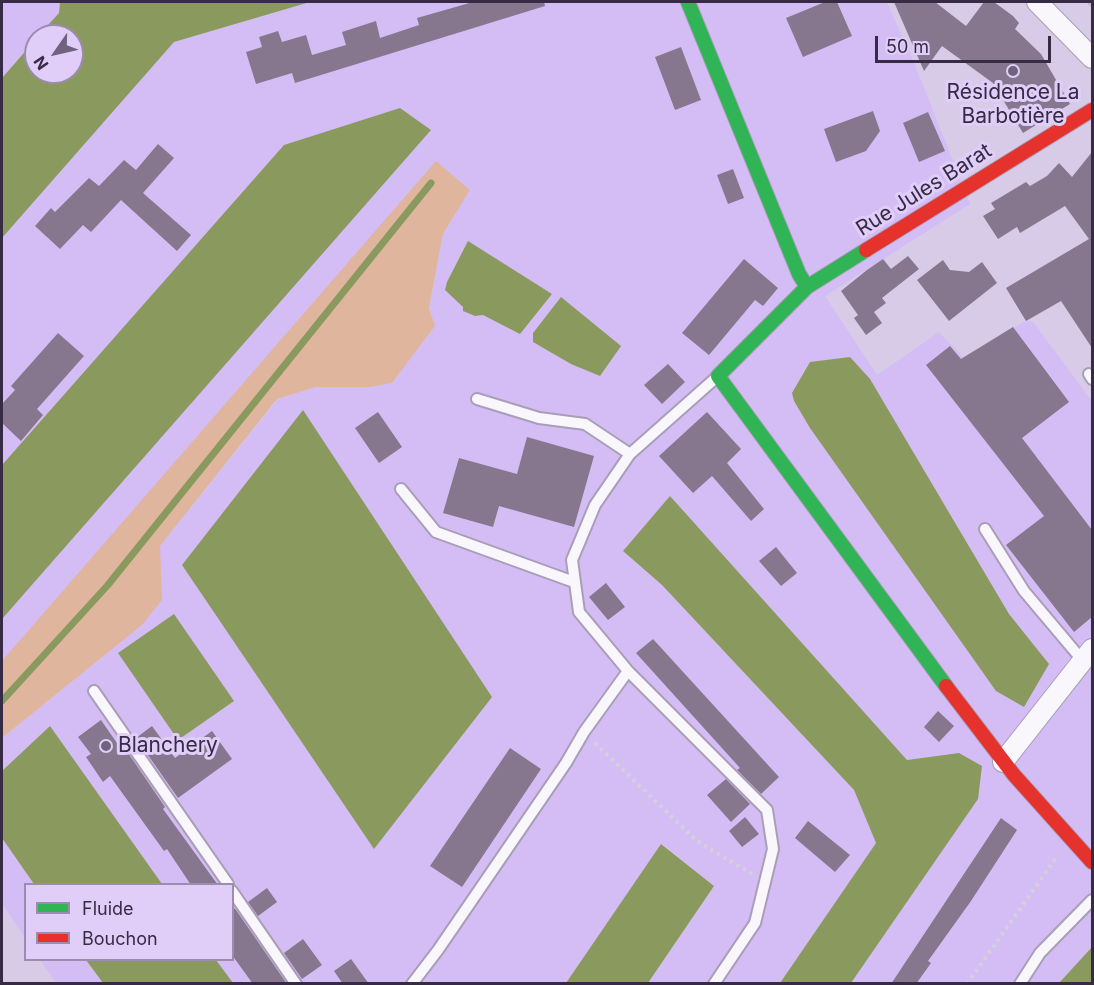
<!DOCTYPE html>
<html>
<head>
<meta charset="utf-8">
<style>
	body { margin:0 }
	#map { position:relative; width:1094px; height:985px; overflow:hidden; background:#d7cbe8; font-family:Inter,sans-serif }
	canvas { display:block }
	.frame { position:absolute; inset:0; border:3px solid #362a45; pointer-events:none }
	.legend { position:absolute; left:24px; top:883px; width:210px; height:78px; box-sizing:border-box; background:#e0cef8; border:2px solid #9c8cb0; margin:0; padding:8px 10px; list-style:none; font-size:18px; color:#362a45 }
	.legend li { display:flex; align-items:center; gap:12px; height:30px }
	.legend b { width:30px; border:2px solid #9c8cb0 }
	.north { position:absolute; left:24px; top:24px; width:60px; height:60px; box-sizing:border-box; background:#e0cef8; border:2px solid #9c8cb0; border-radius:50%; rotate:236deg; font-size:16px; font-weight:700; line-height:24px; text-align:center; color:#362a45 }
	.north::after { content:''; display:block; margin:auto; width:21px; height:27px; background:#6e627e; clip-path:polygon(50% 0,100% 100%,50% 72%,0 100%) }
	.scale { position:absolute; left:875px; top:36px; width:176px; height:27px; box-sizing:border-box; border:3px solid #362a45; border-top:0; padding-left:8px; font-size:18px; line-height:21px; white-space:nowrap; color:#362a45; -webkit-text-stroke:4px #e0cef8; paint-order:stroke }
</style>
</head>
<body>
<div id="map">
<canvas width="1094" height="985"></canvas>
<div class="frame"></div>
<ul class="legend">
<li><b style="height:8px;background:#30b455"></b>Fluide</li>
<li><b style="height:8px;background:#e5322d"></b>Bouchon</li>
</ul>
<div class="north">N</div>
<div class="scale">50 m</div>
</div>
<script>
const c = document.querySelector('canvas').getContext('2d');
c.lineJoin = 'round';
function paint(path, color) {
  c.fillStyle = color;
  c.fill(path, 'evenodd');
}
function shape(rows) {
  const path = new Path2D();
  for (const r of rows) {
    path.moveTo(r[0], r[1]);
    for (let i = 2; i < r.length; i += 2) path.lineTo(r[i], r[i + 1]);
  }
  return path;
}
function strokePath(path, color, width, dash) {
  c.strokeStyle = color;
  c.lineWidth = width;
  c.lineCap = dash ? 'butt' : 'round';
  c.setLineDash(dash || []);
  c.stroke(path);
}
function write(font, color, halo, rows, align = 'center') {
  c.font = font + ' Inter,sans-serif';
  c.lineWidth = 6;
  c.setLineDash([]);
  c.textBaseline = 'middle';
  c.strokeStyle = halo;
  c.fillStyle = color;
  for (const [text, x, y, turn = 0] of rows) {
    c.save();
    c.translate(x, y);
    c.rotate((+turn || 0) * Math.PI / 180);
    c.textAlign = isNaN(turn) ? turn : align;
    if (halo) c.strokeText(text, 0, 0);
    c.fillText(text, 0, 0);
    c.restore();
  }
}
const built = shape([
	[2,2,60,2,59,13,38,36,36,36,36,39,2,78],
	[310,2,887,2,915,65,970,204,825,296,877,375,939,332,963,357,1026,321,1033,322,1092,401,1092,947,1059,983,851,983,978,799,959,753,907,760,670,497,623,551,662,585,854,790,876,843,780,983,648,983,714,886,662,844,566,983,56,983,40,960,232,960,232,884,26,884,25,938,2,903,2,738,142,625,160,546,278,399,316,387,370,387,392,383,435,326,429,308,443,234,470,190,2,663,2,238,174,42]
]);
const green = shape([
	[436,161,470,190,443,234,429,308,435,326,392,383,370,387,316,387,277,399,160,546,162,600,142,625,2,738,2,661]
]);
const water = shape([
	[60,2,310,2,174,42,2,238,2,78,36,39,36,72,72,72,72,36,38,36,59,13],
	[400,108,431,130,2,619,2,465,284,145],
	[468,241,552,294,520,334,483,315,475,316,463,311,463,307,445,290,447,282],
	[561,297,621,346,600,376,571,364,533,342,533,333],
	[850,357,870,379,1009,614,1049,664,1024,707,996,691,810,428,794,401,792,393,810,362],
	[303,410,492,697,374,849,182,565],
	[670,496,907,760,959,753,982,766,978,799,851,983,780,983,876,843,854,790,662,585,623,551],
	[174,614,234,701,178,740,118,653],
	[50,726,162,884,34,884,2,838,2,771],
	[661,844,714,886,648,983,566,983],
	[1092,947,1092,983,1059,983],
	[86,960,216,960,233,983,103,983]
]);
const stream = shape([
	[2,701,107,586,431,183]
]);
const building = shape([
	[473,2,544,2,545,6,295,83,292,73,256,84,246,52,262,47,259,37,278,31,282,42,306,35,312,55,346,45,342,32,376,21,380,38,419,25,417,18],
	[825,2,837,2,852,36,803,57,786,18],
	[894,2,935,2,966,26,984,2,994,2,1013,16,1019,23,1015,29,1041,54,1070,104,1023,133,993,83,942,46,924,71],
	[681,47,701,100,675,110,655,57],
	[873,111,880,131,866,151,836,162,824,129],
	[928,112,945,151,919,162,903,123],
	[158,144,174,158,143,193,191,235,177,251,121,200,91,232,83,225,60,249,35,226,51,208,55,212,89,178,99,186,124,160,136,170],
	[1092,152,1092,348,1061,301,1026,321,1006,288,1089,239,1065,206,1020,233,1017,227,998,239,983,216,995,209,991,203,1026,182,1030,186,1047,176,1059,163,1072,177],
	[733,169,744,198,728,204,717,175],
	[908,256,919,269,882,298,886,303,874,312,882,323,866,335,854,318,858,315,841,291,867,270,883,259,891,269],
	[744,259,778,288,763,306,755,300,709,355,682,333],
	[943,260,950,270,969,272,982,262,997,283,949,321,917,280],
	[1013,327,1069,402,1022,438,1092,530,1092,617,1074,632,1006,545,1044,516,926,365,950,346,961,359],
	[58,333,84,356,37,409,43,415,21,441,2,423,2,404,15,390,11,386],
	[668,364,685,382,662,404,644,385],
	[378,412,402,447,379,463,355,428],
	[707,412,741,449,727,463,764,509,751,521,712,476,693,493,659,456],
	[527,437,594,456,574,527,499,506,493,527,443,513,459,458,517,474],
	[776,547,797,573,781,586,759,561],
	[606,583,625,607,608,620,589,597],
	[653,639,779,777,761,794,737,770,740,768,636,653],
	[938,711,954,726,939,742,924,727],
	[101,720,121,749,124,747,165,807,163,809,218,885,191,885,167,849,164,851,110,776,103,782,86,757,91,754,78,737],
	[152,726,175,758,212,731,232,759,178,798,136,738],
	[510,748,541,769,462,887,430,866],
	[726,779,750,804,731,822,707,795],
	[745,817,759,834,742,847,729,831],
	[1001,818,1017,830,971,901,928,961,931,963,916,984,891,984],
	[808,821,850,855,835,872,795,838],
	[267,888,277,902,258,916,248,902],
	[232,906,236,910,287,984,253,984,232,955],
	[303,939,322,965,302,979,284,953],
	[351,959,369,984,343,984,334,971]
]);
const path = shape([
	[595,743,697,841,752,874],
	[967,984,1056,858]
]);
const lane = shape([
	[1089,374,1092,379],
	[477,399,539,418,585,424,630,454],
	[401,489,436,532,574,582],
	[985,529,1024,591,1083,661],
	[94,691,228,884],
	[232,891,296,984],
	[412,984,438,950,566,763,584,732,628,671],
	[714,984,755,923,773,849,767,810,628,671,579,612,572,560,595,505,630,454,718,376],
	[1020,984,1040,953,1092,900]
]);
const street = shape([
	[1037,2,1092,58],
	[1003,762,1092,649]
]);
const fast = shape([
	[688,2,799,274,807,287],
	[866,250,807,287,718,376,946,686]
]);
const jam = shape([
	[866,250,1092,110],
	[946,686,1014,775,1092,862]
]);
const rail = shape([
	[1089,2,1092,5]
]);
const markers = [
	[1013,71,6,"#6e627e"],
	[106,746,6,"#6e627e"]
];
const poiNames = [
	["Résidence La",1013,93],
	["Barbotière",1013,117],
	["Blanchery",118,746,"left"]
];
const streetNames = [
	["Rue Jules Barat",924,190,-32]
];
paint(built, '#d4bdf4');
paint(green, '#dfb59e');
paint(water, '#8a9a5f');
strokePath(stream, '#8a9a5f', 7);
paint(building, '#86778e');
strokePath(lane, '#a99eb8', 14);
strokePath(street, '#a99eb8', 22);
strokePath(fast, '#a99eb8', 16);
strokePath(jam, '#a99eb8', 16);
strokePath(path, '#d4d1da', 4, [3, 4.5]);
strokePath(lane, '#f9f7fc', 10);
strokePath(street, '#f9f7fc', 20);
strokePath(fast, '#30b455', 14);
strokePath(jam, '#e5322d', 14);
strokePath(rail, '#bebbc3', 4.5, [12, 6]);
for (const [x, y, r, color] of markers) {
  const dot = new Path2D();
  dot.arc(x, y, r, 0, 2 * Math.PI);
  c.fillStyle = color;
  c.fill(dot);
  strokePath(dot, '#e0cef8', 2);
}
write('21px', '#362a45', '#e0cef8', poiNames);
write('21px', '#362a45', '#e0cef8', streetNames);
</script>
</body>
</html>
